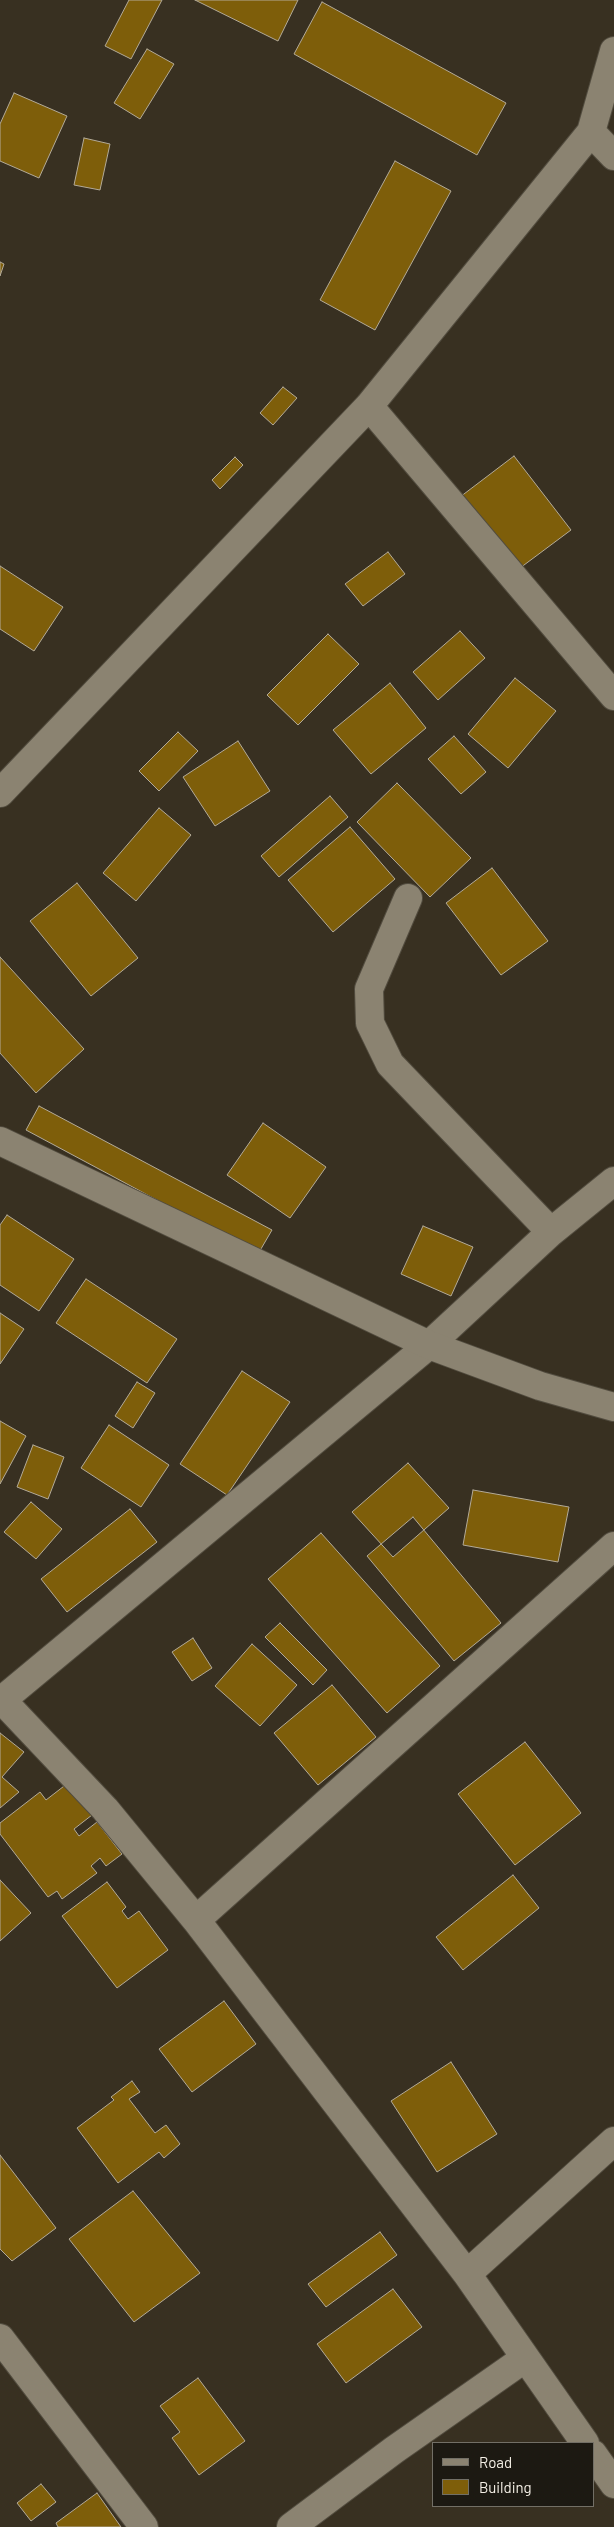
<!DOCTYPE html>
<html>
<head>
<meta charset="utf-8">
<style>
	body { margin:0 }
	#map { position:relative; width:614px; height:2527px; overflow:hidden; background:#383021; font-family:Barlow,sans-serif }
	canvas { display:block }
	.legend { position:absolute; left:432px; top:2442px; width:162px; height:65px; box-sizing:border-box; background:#1c1912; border:1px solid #726f66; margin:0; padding:6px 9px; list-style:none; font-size:15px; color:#f4efe5 }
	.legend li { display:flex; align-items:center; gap:10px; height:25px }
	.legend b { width:25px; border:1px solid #726f66 }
</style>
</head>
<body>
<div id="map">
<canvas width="614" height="2527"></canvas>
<ul class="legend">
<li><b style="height:6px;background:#8b8371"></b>Road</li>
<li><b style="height:14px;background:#7e5e0a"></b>Building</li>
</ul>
</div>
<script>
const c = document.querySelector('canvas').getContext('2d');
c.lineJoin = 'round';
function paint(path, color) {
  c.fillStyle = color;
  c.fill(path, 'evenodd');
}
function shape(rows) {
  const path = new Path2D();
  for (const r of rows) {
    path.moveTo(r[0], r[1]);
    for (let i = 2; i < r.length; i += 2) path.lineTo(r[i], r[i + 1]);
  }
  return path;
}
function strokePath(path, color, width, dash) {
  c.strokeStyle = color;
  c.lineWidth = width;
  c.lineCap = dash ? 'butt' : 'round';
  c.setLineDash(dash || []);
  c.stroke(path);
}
const building = shape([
	[129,0,162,0,131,59,105,46,129,0],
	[195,0,298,0,278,41,195,0],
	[322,2,506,103,477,155,294,54,322,2],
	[147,49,174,64,140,119,114,103,147,49],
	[14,93,67,116,39,178,0,161,0,124,14,93],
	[84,138,110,144,100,190,74,185,84,138],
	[395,161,451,191,375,330,320,300,395,161],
	[0,262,4,264,0,276,0,262],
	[283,387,297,398,273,425,260,413,283,387],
	[514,456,571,530,516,571,460,497,514,456],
	[235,457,243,465,220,489,212,480,235,457],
	[388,552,405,574,363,606,345,584,388,552],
	[0,566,63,607,34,651,0,629,0,566],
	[460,631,485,658,438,700,413,672,460,631],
	[328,634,359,664,298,725,267,695,328,634],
	[515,678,556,711,508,768,468,734,515,678],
	[390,683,426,728,371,774,333,730,390,683],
	[178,732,198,751,159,791,139,771,178,732],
	[454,736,486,772,461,794,428,759,454,736],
	[238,741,270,791,215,826,183,777,238,741],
	[397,783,471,858,430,897,357,822,397,783],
	[330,796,348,817,279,877,261,856,330,796],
	[159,808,191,835,136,901,103,873,159,808],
	[350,827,395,879,333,932,288,880,350,827],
	[492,868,548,941,501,975,446,903,492,868],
	[77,883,138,958,91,996,30,921,77,883],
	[0,957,84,1049,36,1093,0,1053,0,957],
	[39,1106,272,1230,258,1254,26,1130,39,1106],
	[263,1123,326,1167,290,1218,227,1175,263,1123],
	[7,1215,74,1259,39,1311,0,1285,0,1225,7,1215],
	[423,1226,473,1247,451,1296,401,1274,423,1226],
	[86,1279,177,1339,147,1383,56,1323,86,1279],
	[0,1313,24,1329,0,1364,0,1313],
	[242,1371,290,1402,227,1495,180,1464,242,1371],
	[137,1382,155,1393,133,1428,115,1416,137,1382],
	[0,1421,26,1436,0,1484,0,1421],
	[109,1425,169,1465,141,1507,81,1468,109,1425],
	[33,1445,64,1457,48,1499,17,1487,33,1445],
	[408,1463,449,1508,393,1557,352,1512,408,1463],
	[473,1490,569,1507,558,1562,463,1545,473,1490],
	[31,1502,62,1529,36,1559,4,1532,31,1502],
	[130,1509,157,1542,67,1612,41,1579,130,1509],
	[413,1517,501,1623,454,1661,367,1556,413,1517],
	[321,1533,440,1666,387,1713,268,1579,321,1533],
	[280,1623,327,1670,313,1685,265,1637,280,1623],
	[193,1638,212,1668,192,1681,172,1652,193,1638],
	[252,1644,297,1685,260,1726,215,1686,252,1644],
	[332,1685,376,1737,318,1785,274,1733,332,1685],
	[0,1733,24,1752,2,1777,19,1792,0,1808,0,1733],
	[525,1742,581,1813,515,1865,458,1794,525,1742],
	[68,1783,92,1815,74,1829,79,1836,97,1822,122,1854,106,1866,100,1858,91,1866,97,1873,62,1899,57,1891,48,1897,0,1834,0,1823,40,1792,46,1800,68,1783],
	[513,1875,539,1908,463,1970,436,1937,513,1875],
	[0,1880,31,1913,0,1941,0,1880],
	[107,1882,126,1907,122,1911,128,1919,139,1911,168,1950,117,1988,62,1916,107,1882],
	[224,2001,256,2044,192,2092,159,2049,224,2001],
	[451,2062,497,2134,437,2172,391,2101,451,2062],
	[132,2081,140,2092,129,2099,155,2133,166,2125,180,2144,164,2158,159,2152,118,2183,77,2128,114,2100,111,2097,132,2081],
	[0,2155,56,2228,12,2261,0,2249,0,2155],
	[133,2191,200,2273,134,2322,69,2239,133,2191],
	[380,2232,397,2255,326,2307,308,2284,380,2232],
	[393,2289,422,2327,346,2383,317,2344,393,2289],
	[198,2378,245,2441,199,2475,172,2438,180,2432,160,2406,198,2378],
	[41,2484,56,2502,31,2521,17,2503,41,2484],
	[97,2493,121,2527,58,2527,56,2523,97,2493]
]);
const minor = shape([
	[591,132,614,156],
	[369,406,614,696],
	[0,793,369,406,591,132,614,51],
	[408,898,369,989,370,1023,390,1064,551,1232],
	[196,1920,614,1546],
	[467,2274,614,2141],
	[0,2338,144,2527],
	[585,2443,467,2274,196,1920,105,1809,2,1700,429,1345,551,1232,614,1181],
	[593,2454,614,2484],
	[291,2527,394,2450,524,2359]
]);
const tertiary = shape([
	[0,1141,429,1345,540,1386,614,1407]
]);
paint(building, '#7e5e0a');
strokePath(building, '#b3aa98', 1);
strokePath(minor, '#524c3f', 30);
strokePath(tertiary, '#524c3f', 30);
strokePath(minor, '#8b8371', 28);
strokePath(tertiary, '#8b8371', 28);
</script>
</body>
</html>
